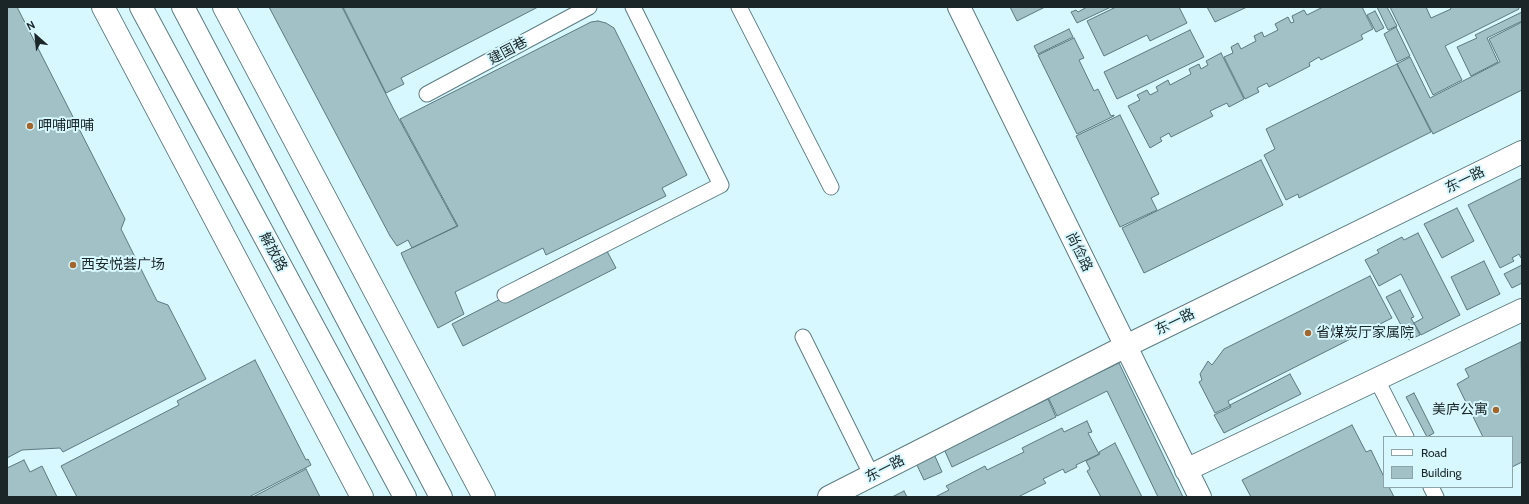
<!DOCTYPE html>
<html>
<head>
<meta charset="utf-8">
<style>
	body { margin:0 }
	#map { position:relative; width:1529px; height:504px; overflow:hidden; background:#d7f8fe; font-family:Cabin,sans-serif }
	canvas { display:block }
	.frame { position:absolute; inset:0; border:8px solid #1a2628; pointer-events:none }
	.legend { position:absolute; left:1383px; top:436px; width:130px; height:52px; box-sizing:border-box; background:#d7f8fe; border:1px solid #8ba4a8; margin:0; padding:5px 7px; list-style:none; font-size:12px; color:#1a2628 }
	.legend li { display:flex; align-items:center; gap:8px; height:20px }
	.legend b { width:20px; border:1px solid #8ba4a8 }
	.north { position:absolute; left:16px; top:16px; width:40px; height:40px; -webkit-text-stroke:3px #d7f8fe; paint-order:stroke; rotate:333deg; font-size:11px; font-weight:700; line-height:16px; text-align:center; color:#1a2628 }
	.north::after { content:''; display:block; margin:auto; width:14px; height:18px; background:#1a2628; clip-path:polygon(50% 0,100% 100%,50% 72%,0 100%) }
</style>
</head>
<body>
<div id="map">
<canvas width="1529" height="504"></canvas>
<div class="frame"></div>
<ul class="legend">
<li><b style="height:5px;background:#fff"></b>Road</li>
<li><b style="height:11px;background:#a1c1c7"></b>Building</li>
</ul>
<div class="north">N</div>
</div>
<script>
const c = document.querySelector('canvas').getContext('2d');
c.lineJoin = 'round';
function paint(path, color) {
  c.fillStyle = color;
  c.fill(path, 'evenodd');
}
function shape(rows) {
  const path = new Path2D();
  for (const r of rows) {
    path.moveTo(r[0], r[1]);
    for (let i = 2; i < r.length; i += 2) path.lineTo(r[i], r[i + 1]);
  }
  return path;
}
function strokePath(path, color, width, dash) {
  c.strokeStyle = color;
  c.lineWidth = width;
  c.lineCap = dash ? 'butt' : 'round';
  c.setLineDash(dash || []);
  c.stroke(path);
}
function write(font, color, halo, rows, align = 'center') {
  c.font = font + ' Cabin,"Noto Sans SC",sans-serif';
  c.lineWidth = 4;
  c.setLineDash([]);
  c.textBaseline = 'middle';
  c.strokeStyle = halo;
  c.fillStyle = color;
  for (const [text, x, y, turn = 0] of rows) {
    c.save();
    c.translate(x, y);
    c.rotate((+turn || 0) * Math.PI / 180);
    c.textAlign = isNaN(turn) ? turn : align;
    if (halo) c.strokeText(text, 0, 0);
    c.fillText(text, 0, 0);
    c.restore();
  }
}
const building = shape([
	[7,7,17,7,125,219,121,229,157,301,168,305,206,379,63,452,60,448,22,450,7,458,7,7],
	[269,7,342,7,394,110,457,226,412,248,408,240,397,246,390,236,269,7],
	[343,7,538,7,401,78,404,84,386,93,343,7],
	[1010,7,1045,7,1017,21,1010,7],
	[1087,7,1111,7,1077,23,1071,12,1076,10,1078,12,1087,7],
	[1116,7,1179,7,1187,23,1150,41,1147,35,1104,56,1087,21,1116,7],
	[1207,7,1247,7,1215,22,1207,7],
	[1323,7,1362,7,1373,29,1361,35,1363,39,1321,60,1319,57,1309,63,1310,66,1269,87,1267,83,1257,88,1259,92,1245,99,1224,57,1233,53,1231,47,1238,43,1241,49,1256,41,1254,36,1262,32,1264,37,1278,30,1275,24,1288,17,1291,23,1294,22,1292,16,1304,10,1307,15,1323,7],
	[1377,7,1387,7,1397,26,1388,30,1377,7],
	[1390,7,1426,7,1431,18,1451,9,1450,7,1518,7,1519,9,1445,46,1462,80,1433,95,1390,7],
	[1375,11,1384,28,1376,32,1367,15,1375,11],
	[1522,12,1522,21,1487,38,1498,62,1471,76,1457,47,1477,38,1475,35,1522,12],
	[598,21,606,23,614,28,687,175,662,188,666,196,546,255,543,248,455,292,464,314,438,328,404,260,401,253,458,226,400,119,591,22,598,21],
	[1522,22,1522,90,1433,134,1397,64,1410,57,1430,98,1500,62,1489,39,1522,22],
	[1396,27,1410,56,1397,62,1384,34,1396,27],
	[1069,29,1073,37,1038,54,1034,46,1069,29],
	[1190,30,1204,57,1117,99,1104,72,1190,30],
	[1074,38,1084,58,1079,60,1094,91,1098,89,1111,116,1114,115,1114,116,1077,134,1038,55,1074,38],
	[1221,53,1244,99,1229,107,1227,103,1210,111,1213,116,1171,137,1169,133,1160,138,1162,141,1150,148,1128,106,1140,100,1137,95,1147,90,1150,95,1158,91,1156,87,1168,80,1170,85,1191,74,1189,69,1199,64,1201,69,1208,65,1206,61,1221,53],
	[1397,64,1431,132,1299,198,1298,194,1286,200,1264,155,1275,149,1266,129,1397,64],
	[1120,115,1159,194,1151,198,1157,210,1120,227,1076,136,1120,115],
	[1261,160,1283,205,1144,273,1122,228,1261,160],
	[1522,178,1522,257,1521,258,1519,254,1512,258,1514,261,1500,268,1468,205,1522,178],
	[1457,208,1474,241,1442,258,1424,224,1457,208],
	[1418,233,1460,315,1421,335,1414,323,1423,318,1401,274,1379,286,1365,260,1379,253,1377,250,1402,237,1404,240,1418,233],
	[600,238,616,268,463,346,452,324,524,287,519,279,600,238],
	[1484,261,1500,294,1467,310,1451,277,1484,261],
	[1522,265,1522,283,1512,288,1504,274,1522,265],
	[1370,276,1392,318,1228,401,1230,406,1215,413,1199,382,1202,380,1200,374,1208,361,1212,365,1224,349,1370,276],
	[1400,290,1414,317,1411,318,1420,335,1409,340,1386,297,1400,290],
	[1521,342,1522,462,1512,467,1512,437,1483,437,1457,384,1469,377,1465,369,1521,342],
	[255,360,306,460,308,459,311,465,249,497,77,497,61,466,179,405,177,401,255,360],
	[1119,363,1183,497,1158,497,1107,391,1057,416,1048,397,1119,363],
	[1290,374,1301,394,1224,433,1214,415,1231,407,1230,405,1290,374],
	[1414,393,1434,433,1427,437,1406,397,1414,393],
	[1048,399,1056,417,952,467,944,449,1048,399],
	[1087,421,1092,432,1088,433,1099,454,1076,465,1077,467,1065,473,1063,469,1043,479,1046,483,1018,497,935,497,949,490,946,486,985,466,987,470,1024,452,1022,448,1062,428,1064,432,1087,421],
	[1352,425,1366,452,1371,450,1384,477,1384,487,1389,487,1394,497,1251,497,1242,480,1352,425],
	[1115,443,1142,497,1101,497,1087,471,1090,469,1086,461,1100,454,1099,452,1115,443],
	[934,454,942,472,924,480,916,463,934,454],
	[24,460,30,472,42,466,57,497,7,497,7,468,24,460],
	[306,469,320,497,253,497,306,469],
	[904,491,907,497,892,497,904,491]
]);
const service = shape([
	[739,7,831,187],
	[427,94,589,7],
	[505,295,721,185,633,7],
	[803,337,872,476],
	[1377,380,1406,437],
	[1431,487,1436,497]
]);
const minor = shape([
	[103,7,362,497],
	[1186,470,1522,310]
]);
const tertiary = shape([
	[959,7,1200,497],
	[829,497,1126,346,1522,152]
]);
const secondary = shape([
	[141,7,405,497],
	[183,7,441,497],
	[224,7,484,497]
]);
const markers = [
	[30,126,4,"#a3652a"],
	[73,265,4,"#a3652a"],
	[1308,333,4,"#a3652a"],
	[1496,410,4,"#a3652a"]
];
const streetNames = [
	["建国巷",508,51,-28],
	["东一路",1465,180,-26],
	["解放路",273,252,62],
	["尚俭路",1079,252,64],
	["东一路",1175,322,-26],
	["东一路",885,469,-27]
];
const poiNames = [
	["呷哺呷哺",38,126],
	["西安悦荟广场",81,265],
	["省煤炭厅家属院",1316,333],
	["美庐公寓",1488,410,"right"]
];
paint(building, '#a1c1c7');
strokePath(building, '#5b797f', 1);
strokePath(service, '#5e7c82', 17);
strokePath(minor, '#5e7c82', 24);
strokePath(tertiary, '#5e7c82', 24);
strokePath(secondary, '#5e7c82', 24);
strokePath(service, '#fff', 15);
strokePath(minor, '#fff', 22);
strokePath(tertiary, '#fff', 22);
strokePath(secondary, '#fff', 22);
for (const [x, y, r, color] of markers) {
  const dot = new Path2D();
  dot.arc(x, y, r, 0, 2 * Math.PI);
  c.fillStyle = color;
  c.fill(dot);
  strokePath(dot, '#d7f8fe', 1.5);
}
write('14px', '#1a2628', '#d7f8fe', streetNames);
write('14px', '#1a2628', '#d7f8fe', poiNames, 'left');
</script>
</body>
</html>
